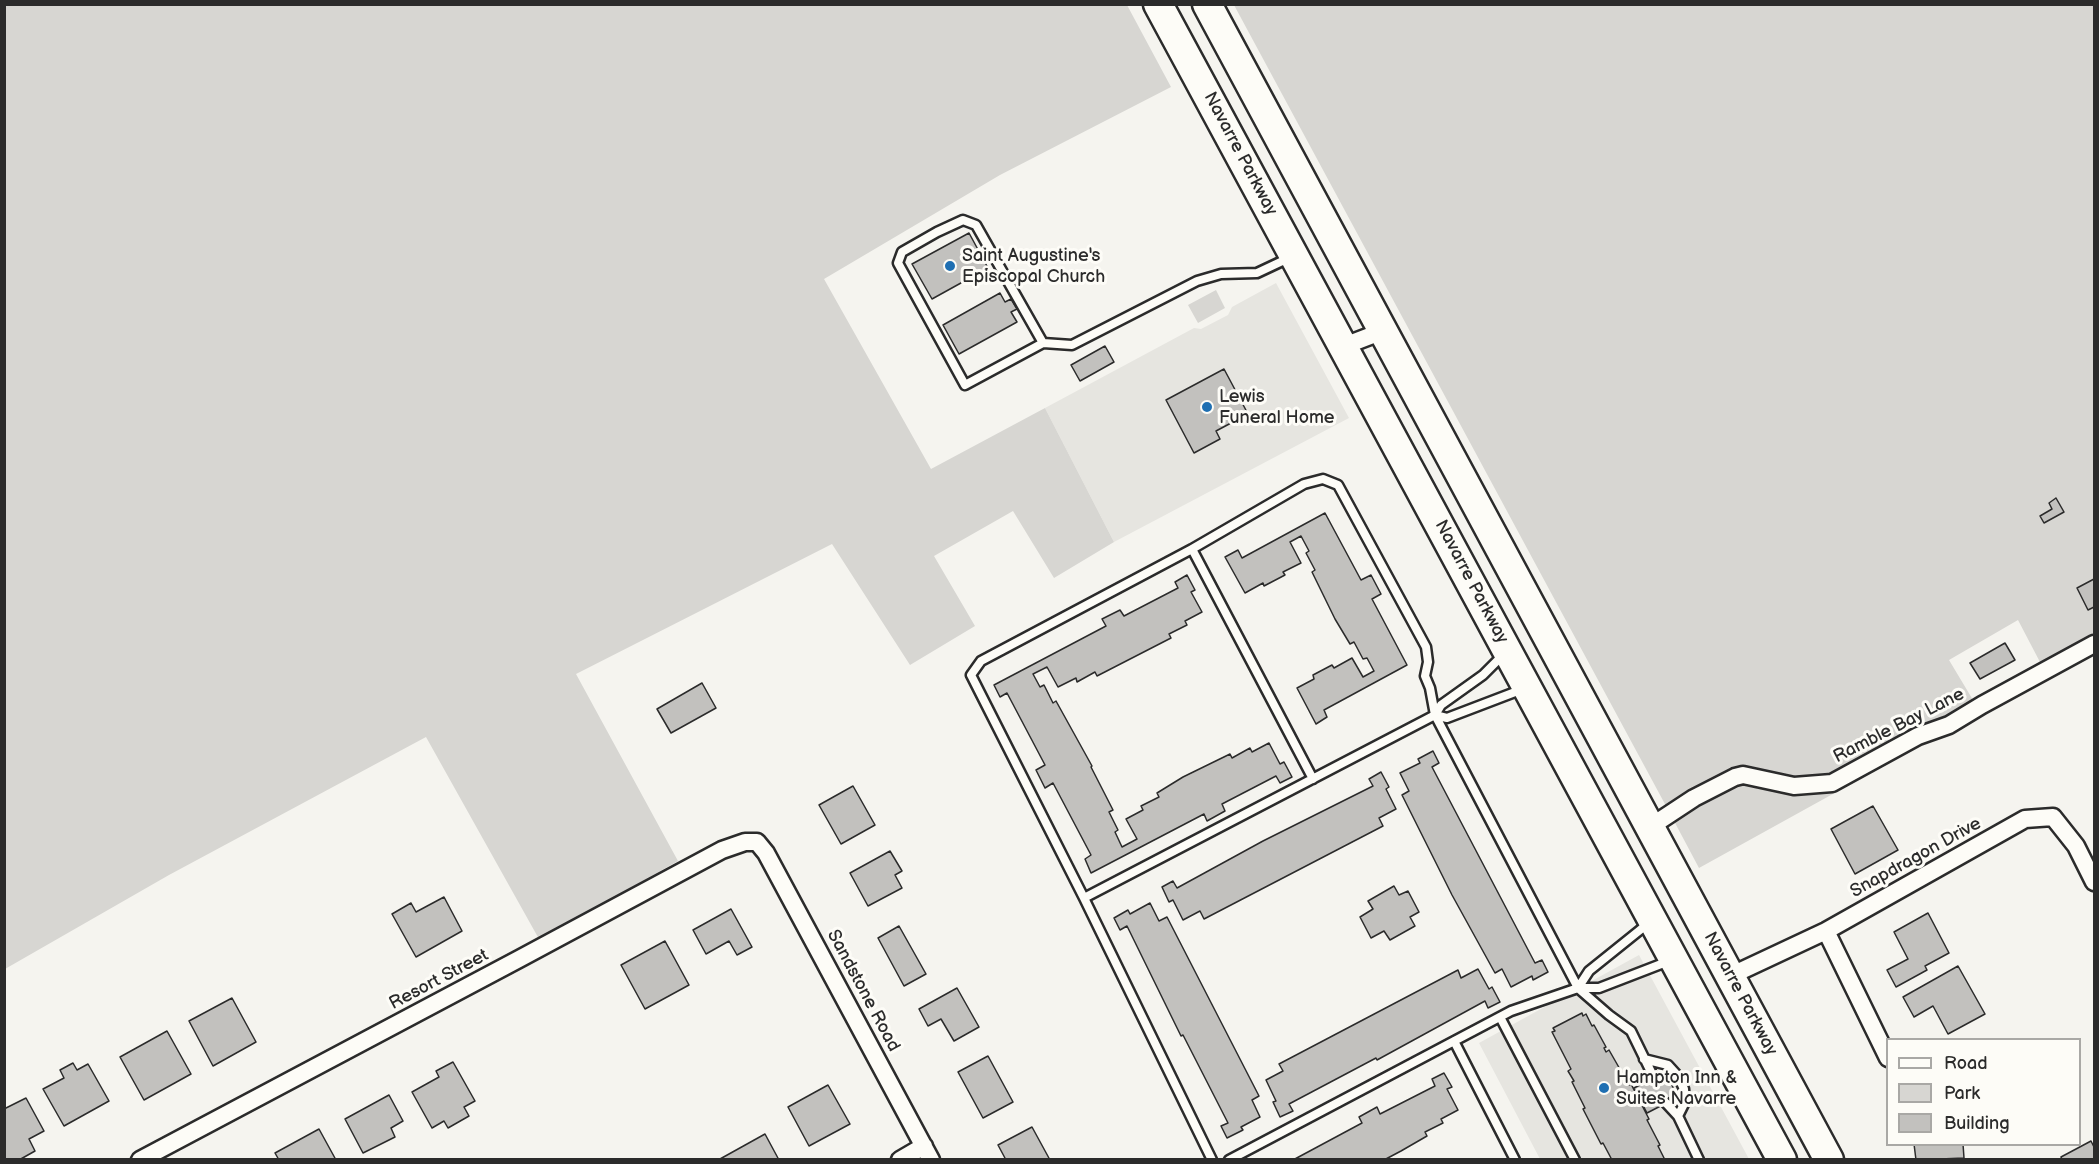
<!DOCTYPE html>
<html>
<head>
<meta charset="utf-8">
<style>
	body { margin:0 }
	#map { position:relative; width:2099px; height:1164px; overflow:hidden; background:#f5f4ef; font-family:"Balsamiq Sans",sans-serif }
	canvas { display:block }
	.frame { position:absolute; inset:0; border:6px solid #2b2b2b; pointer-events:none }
	.legend { position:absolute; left:1886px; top:1038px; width:195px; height:108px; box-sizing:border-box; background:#fdfcf7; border:2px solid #a9a8a5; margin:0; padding:8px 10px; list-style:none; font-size:18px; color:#2b2b2b }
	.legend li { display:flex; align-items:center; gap:12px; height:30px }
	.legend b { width:30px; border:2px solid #a9a8a5 }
</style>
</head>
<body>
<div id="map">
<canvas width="2099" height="1164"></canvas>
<div class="frame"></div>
<ul class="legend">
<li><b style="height:8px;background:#fdfcf7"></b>Road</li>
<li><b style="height:16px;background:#d7d6d2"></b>Park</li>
<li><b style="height:16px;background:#c2c1be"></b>Building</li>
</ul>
</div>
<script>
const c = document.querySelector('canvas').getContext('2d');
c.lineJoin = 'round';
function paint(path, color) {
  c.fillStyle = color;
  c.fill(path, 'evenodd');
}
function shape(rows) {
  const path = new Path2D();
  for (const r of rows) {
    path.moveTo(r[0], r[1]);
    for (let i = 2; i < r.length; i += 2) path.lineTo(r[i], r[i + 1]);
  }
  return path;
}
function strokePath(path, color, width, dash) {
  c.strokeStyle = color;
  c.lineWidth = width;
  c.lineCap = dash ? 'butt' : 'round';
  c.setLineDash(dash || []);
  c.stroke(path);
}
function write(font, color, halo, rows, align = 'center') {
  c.font = font + ' "Balsamiq Sans",sans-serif';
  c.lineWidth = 6;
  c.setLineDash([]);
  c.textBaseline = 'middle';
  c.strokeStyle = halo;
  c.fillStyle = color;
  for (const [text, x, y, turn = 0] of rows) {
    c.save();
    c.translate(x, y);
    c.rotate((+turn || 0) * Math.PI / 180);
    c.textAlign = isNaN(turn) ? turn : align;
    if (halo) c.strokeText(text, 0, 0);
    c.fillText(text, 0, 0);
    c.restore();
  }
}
const built = shape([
	[1276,283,1349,418,1114,542,1045,408,1194,328,1201,329,1228,315,1232,307],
	[1639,955,1749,1159,1540,1159,1479,1043]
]);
const green = shape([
	[5,5,1127,5,1171,87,1000,175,824,279,931,469,1045,408,1114,542,1054,578,1013,511,934,556,975,626,910,665,832,544,576,674,678,861,539,939,426,737,169,875,5,969],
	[1234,5,2094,5,2094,634,2041,664,2018,620,1949,660,1973,700,1946,718,1914,729,1830,774,1796,777,1741,767,1731,769,1690,790,1666,806],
	[1216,290,1225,308,1198,323,1188,305],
	[1925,743,1699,868,1674,821,1698,805,1741,785,1792,795,1836,790]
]);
const building = shape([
	[969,233,988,268,932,299,912,264,969,233],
	[1000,293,1005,302,1011,299,1017,309,1011,312,1017,322,959,354,943,325,1000,293],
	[1105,346,1114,362,1080,381,1071,365,1105,346],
	[1224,369,1248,414,1216,431,1220,439,1194,453,1166,400,1224,369],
	[2056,498,2064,512,2044,523,2040,516,2052,509,2049,503,2056,498],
	[1325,513,1361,580,1371,575,1381,594,1372,599,1407,665,1324,710,1327,717,1316,724,1297,688,1314,679,1313,675,1332,665,1334,668,1352,658,1363,677,1374,671,1367,658,1363,659,1354,642,1350,644,1335,619,1312,572,1315,570,1306,553,1309,551,1301,536,1290,542,1301,563,1283,572,1285,575,1264,586,1263,583,1245,593,1225,557,1238,550,1242,558,1325,513],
	[1187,575,1195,590,1191,592,1202,612,1185,621,1187,625,1169,634,1171,638,1097,676,1095,672,1077,682,1076,678,1058,687,1047,667,1033,674,1040,687,1044,685,1053,703,1056,701,1092,766,1091,767,1113,810,1109,812,1118,830,1115,832,1122,847,1137,839,1126,819,1143,810,1141,806,1159,797,1157,793,1183,777,1230,754,1232,758,1250,748,1252,752,1269,743,1280,764,1284,762,1292,777,1280,783,1276,776,1222,804,1225,811,1207,821,1204,814,1091,873,1085,859,1091,855,1053,783,1045,788,1036,770,1045,765,1007,693,1000,697,994,685,1106,626,1102,619,1120,610,1124,616,1178,588,1175,582,1187,575],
	[2094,579,2094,607,2088,610,2077,588,2094,579],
	[2005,643,2015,660,1980,679,1970,663,2005,643],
	[702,683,716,708,671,733,657,709,702,683],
	[1433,751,1439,763,1432,767,1535,963,1542,960,1548,972,1533,980,1532,976,1511,987,1502,969,1495,973,1452,895,1402,795,1409,791,1400,773,1420,763,1418,759,1433,751],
	[1381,772,1389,787,1386,789,1396,809,1379,818,1383,826,1204,919,1200,911,1183,920,1173,900,1169,902,1162,887,1173,881,1177,888,1263,841,1373,786,1369,779,1381,772],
	[853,786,875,825,841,844,819,805,853,786],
	[1873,806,1898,850,1855,874,1831,829,1873,806],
	[890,851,902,871,895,875,902,888,868,906,850,873,890,851],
	[1394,886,1399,895,1408,891,1419,912,1410,917,1415,926,1390,940,1384,931,1371,938,1360,917,1373,909,1368,901,1394,886],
	[444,897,462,931,416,957,392,914,411,903,416,912,444,897],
	[1150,903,1159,921,1167,917,1259,1096,1252,1100,1260,1117,1241,1127,1243,1130,1227,1138,1221,1126,1228,1123,1183,1035,1181,1036,1127,926,1120,930,1114,918,1128,910,1130,914,1150,903],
	[731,909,752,947,737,955,729,941,706,954,693,930,731,909],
	[1928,913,1949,953,1925,966,1927,970,1896,987,1887,970,1908,959,1894,932,1928,913],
	[899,926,926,974,904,986,878,938,899,926],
	[665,941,689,985,645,1009,621,965,665,941],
	[1958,966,1985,1014,1948,1034,1933,1006,1914,1017,1903,997,1958,966],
	[1478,969,1489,989,1492,987,1500,1002,1488,1008,1485,1001,1377,1060,1376,1058,1289,1104,1293,1111,1280,1117,1273,1102,1276,1101,1266,1080,1283,1071,1279,1064,1458,970,1461,978,1478,969],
	[957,988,979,1027,954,1041,941,1019,928,1026,919,1009,957,988],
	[232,998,256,1042,213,1066,189,1021,232,998],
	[1582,1013,1583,1016,1586,1014,1592,1026,1594,1025,1606,1047,1604,1048,1606,1052,1609,1050,1629,1085,1631,1084,1649,1119,1647,1120,1660,1145,1658,1146,1665,1160,1612,1160,1603,1143,1601,1144,1583,1109,1585,1108,1572,1082,1574,1081,1568,1071,1571,1069,1552,1032,1555,1031,1553,1028,1582,1013],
	[167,1031,191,1074,144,1100,120,1057,167,1031],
	[988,1056,1013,1102,983,1118,958,1072,988,1056],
	[453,1062,475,1101,464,1107,469,1116,448,1128,444,1121,432,1128,412,1092,439,1077,436,1071,453,1062],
	[73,1063,77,1070,88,1064,109,1101,64,1126,43,1089,64,1078,60,1070,73,1063],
	[1665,1072,1678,1097,1647,1113,1634,1088,1665,1072],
	[1444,1073,1452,1087,1447,1089,1458,1110,1441,1119,1443,1123,1425,1132,1427,1136,1401,1151,1384,1160,1293,1160,1362,1123,1359,1117,1377,1107,1380,1114,1435,1086,1432,1079,1444,1073],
	[828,1085,850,1124,809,1146,788,1107,828,1085],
	[389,1095,403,1121,391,1128,395,1137,363,1153,345,1119,389,1095],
	[26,1098,44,1131,29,1139,35,1151,19,1160,4,1160,4,1109,26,1098],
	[1032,1127,1050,1160,1006,1160,998,1145,1032,1127],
	[319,1129,336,1160,279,1160,275,1153,319,1129],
	[765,1134,779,1160,720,1160,720,1159,765,1134],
	[2091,1141,2094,1147,2094,1160,2062,1160,2061,1157,2091,1141],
	[1914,1144,1963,1144,1964,1158,1916,1160,1914,1144]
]);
const service = shape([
	[1043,343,976,225,963,220,937,232,902,252,898,263,965,385,1043,343,1072,345,1197,281,1221,274,1257,273,1291,257],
	[1192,549,1304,484,1323,479,1338,485,1426,647,1428,662,1425,676,1430,688,1435,715,1578,988,1609,1015,1631,1031,1653,1076],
	[1503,655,1483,675,1441,705,1435,715,1447,718,1523,689],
	[1084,898,1435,715],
	[1650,922,1589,971,1578,988,1599,988,1669,961],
	[1500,1017,1575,1160],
	[1454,1041,1515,1160],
	[1644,1059,1668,1065,1678,1076,1684,1089,1685,1102,1678,1116],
	[1666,1103,1678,1116,1699,1160],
	[1212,1160,1084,898,971,675,981,661,1192,549,1313,779],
	[1229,1160,1511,1011,1578,988]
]);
const minor = shape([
	[1344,346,1383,331],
	[1650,827,1694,798,1735,777,1743,775,1794,786,1832,783,1918,736,1949,725,1982,705,2094,644],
	[1826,931,1888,1058],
	[1730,976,1826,931,2025,819,2053,817,2076,846,2094,882],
	[140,1160,519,959,722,850,745,842,757,842,766,853,931,1160],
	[900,1160,924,1146]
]);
const trunk = shape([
	[1158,4,1782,1160],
	[1207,4,1829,1160]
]);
const markers = [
	[950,266,6,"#1f6fb2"],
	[1207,407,6,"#1f6fb2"],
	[1604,1088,6,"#1f6fb2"]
];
const streetNames = [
	["Navarre Parkway",1240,154,62],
	["Navarre Parkway",1471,582,62],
	["Ramble Bay Lane",1899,726,-27],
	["Snapdragon Drive",1916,858,-29],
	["Resort Street",439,980,-28],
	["Sandstone Road",863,991,62],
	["Navarre Parkway",1740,994,62]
];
const poiNames = [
	["Saint Augustine's",962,256],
	["Episcopal Church",962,277],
	["Lewis",1219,397],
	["Funeral Home",1219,418],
	["Hampton Inn &",1616,1078],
	["Suites Navarre",1616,1099]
];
paint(built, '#e6e5e0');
paint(green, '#d7d6d2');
paint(building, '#c2c1be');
strokePath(building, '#2b2b2b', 1.5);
strokePath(service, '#2b2b2b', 13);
strokePath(minor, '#2b2b2b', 21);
strokePath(trunk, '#2b2b2b', 33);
strokePath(service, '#fdfcf7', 8);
strokePath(minor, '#fdfcf7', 16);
strokePath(trunk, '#fdfcf7', 28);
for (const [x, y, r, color] of markers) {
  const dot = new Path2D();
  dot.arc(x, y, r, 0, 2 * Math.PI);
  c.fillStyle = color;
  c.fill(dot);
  strokePath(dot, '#fdfcf7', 2);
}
write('18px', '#2b2b2b', '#fdfcf7', streetNames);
write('18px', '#2b2b2b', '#fdfcf7', poiNames, 'left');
</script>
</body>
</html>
